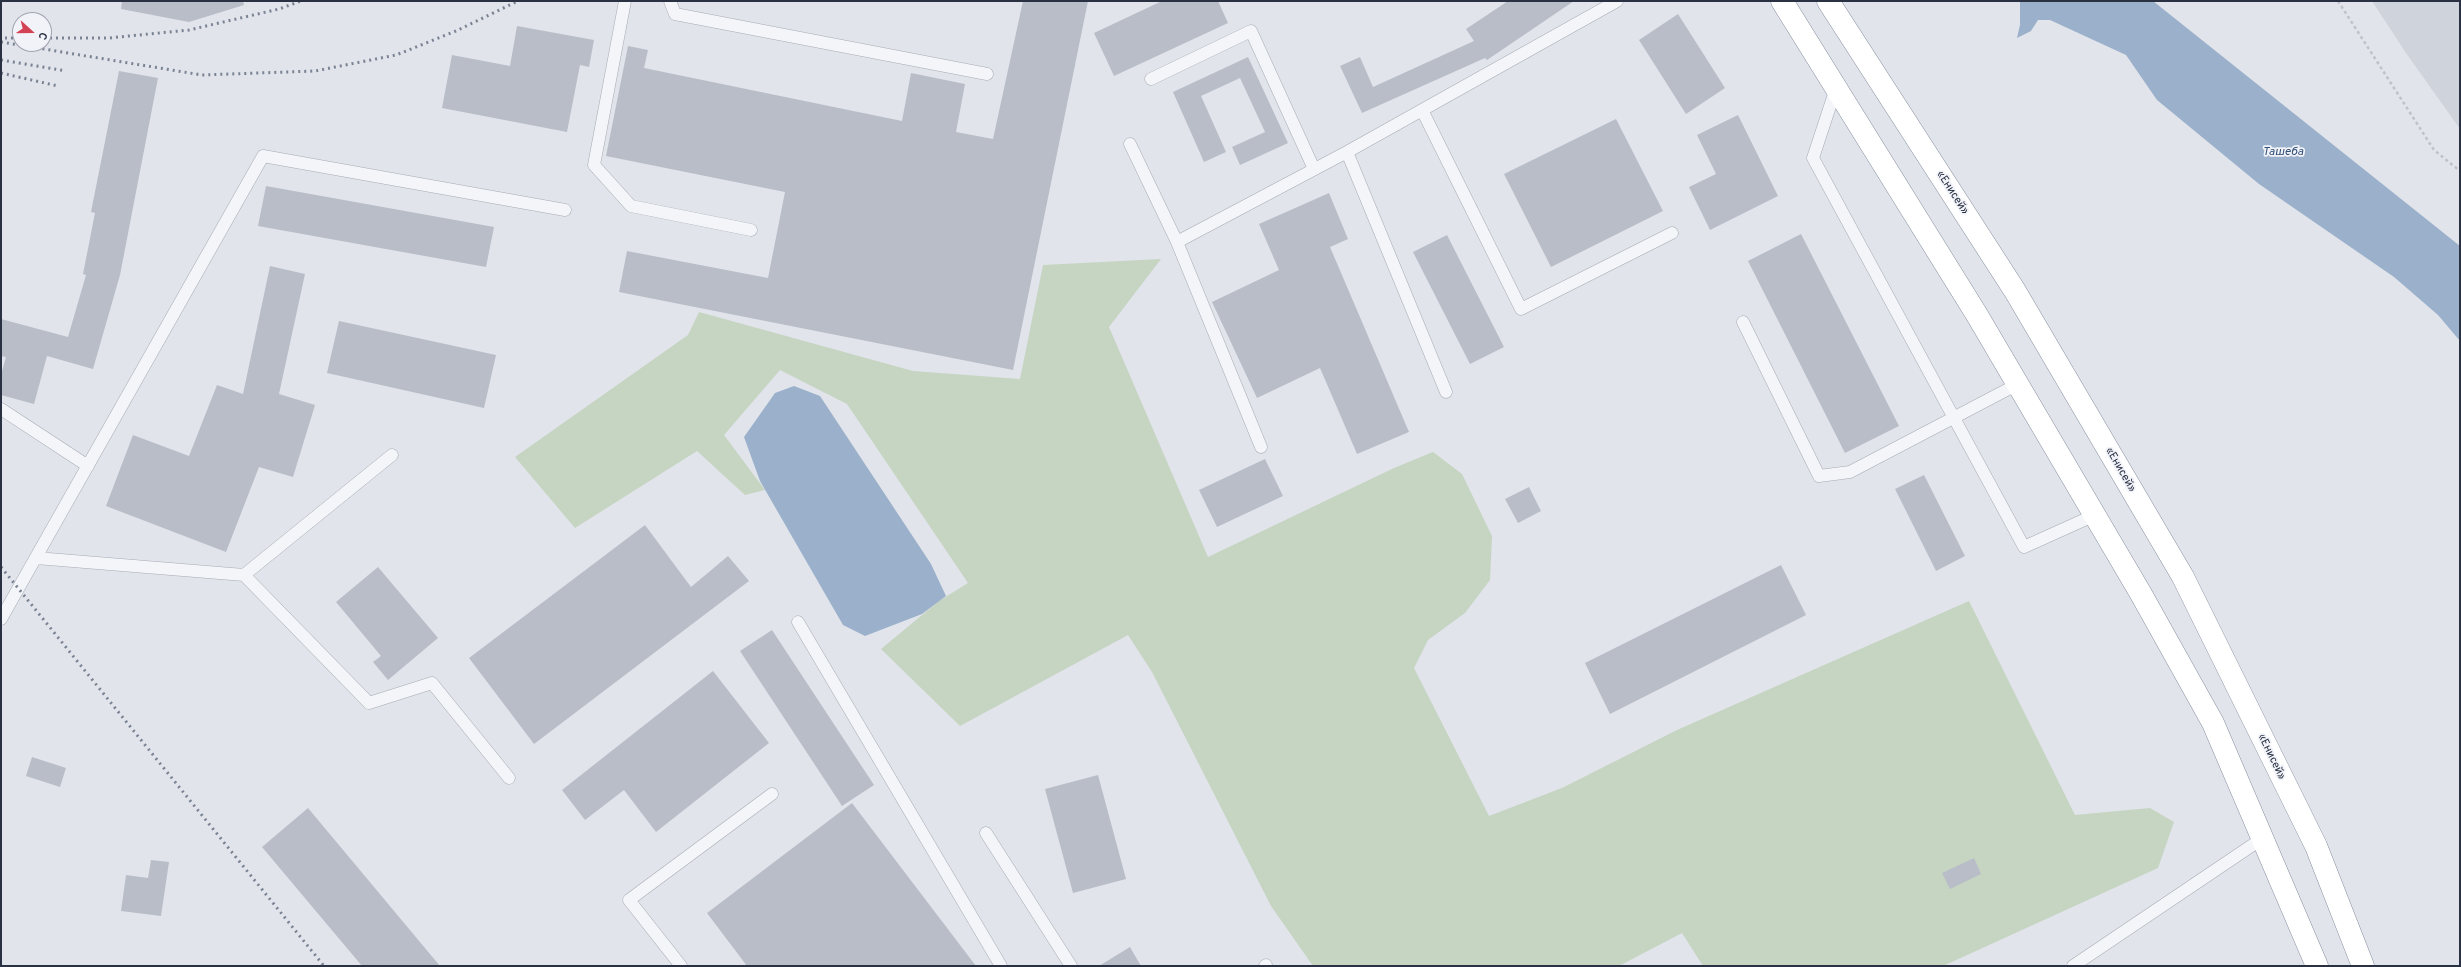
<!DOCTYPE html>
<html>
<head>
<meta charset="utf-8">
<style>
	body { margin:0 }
	#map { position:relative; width:2461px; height:967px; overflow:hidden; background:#e1e4ea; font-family:Overpass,sans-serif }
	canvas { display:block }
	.frame { position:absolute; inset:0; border:2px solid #293143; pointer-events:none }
	.north { position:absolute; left:12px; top:12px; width:40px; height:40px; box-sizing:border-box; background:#f1f3f8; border:1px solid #a1a5b0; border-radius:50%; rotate:111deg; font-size:11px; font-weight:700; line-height:16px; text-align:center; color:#293143 }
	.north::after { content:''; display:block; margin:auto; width:14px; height:18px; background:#d34254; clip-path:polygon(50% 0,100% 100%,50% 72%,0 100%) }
</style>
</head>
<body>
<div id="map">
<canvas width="2461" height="967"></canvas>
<div class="frame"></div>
<div class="north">С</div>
</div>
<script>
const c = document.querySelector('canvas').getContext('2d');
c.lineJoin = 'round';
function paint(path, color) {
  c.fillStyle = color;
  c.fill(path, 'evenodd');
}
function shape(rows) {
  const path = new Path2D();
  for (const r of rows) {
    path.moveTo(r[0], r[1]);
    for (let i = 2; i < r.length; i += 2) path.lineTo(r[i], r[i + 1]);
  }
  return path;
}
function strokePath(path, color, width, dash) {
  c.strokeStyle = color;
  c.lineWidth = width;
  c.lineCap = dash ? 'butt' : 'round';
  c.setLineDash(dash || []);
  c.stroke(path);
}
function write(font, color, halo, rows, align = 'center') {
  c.font = font + ' Overpass,sans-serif';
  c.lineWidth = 3.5;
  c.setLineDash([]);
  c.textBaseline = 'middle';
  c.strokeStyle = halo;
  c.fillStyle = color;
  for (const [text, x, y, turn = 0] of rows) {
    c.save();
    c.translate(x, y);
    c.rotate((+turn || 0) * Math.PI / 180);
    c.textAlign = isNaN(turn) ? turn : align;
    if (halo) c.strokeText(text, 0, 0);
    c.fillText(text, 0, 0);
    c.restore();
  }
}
const built = shape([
	[2372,1,2460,1,2460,129,2406,53]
]);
const green = shape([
	[1161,259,1109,327,1208,557,1394,468,1433,452,1462,474,1492,536,1490,580,1465,613,1428,640,1414,668,1489,816,1562,788,1677,730,1969,601,2075,815,2150,808,2174,822,2158,868,1943,966,1703,966,1682,933,1619,966,1313,966,1271,906,1152,672,1128,635,960,726,881,649,939,601,968,583,847,404,780,370,724,435,765,490,745,495,697,451,575,528,515,457,688,335,699,312,913,371,1020,379,1043,265]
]);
const water = shape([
	[2020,1,2153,1,2460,246,2460,341,2438,315,2394,277,2259,184,2157,100,2126,55,2050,20,2038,20,2031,31,2017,38,2020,25],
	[794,386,820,396,931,564,946,596,922,614,865,636,843,625,760,481,744,437,775,393]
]);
const building = shape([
	[122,1,243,1,244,5,189,22,121,9],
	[1023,1,1088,1,1013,370,619,292,627,251,768,278,785,192,606,156,628,46,648,50,644,68,902,121,911,73,965,84,956,132,993,139],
	[1162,1,1218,1,1228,23,1114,76,1094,33],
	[1508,1,1574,1,1487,60,1485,58,1362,113,1340,66,1360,57,1373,87,1474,41,1466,29],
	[1678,14,1725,88,1686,114,1639,40],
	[517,26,594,40,589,67,580,65,567,132,442,108,452,55,510,66],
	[1248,57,1288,143,1240,165,1232,147,1265,132,1240,78,1201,96,1226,152,1204,162,1173,92],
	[119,71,158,78,120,275,93,369,47,356,34,404,1,395,1,375,6,357,1,356,1,319,68,337,86,275,83,274,95,213,91,212],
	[1738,115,1778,196,1710,230,1689,187,1716,174,1697,135],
	[1616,119,1663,211,1551,267,1504,174],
	[266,186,494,227,486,267,258,226],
	[1329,193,1348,239,1330,247,1409,432,1357,454,1320,368,1257,398,1212,302,1279,270,1259,224],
	[1801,234,1899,426,1845,453,1748,261],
	[1447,235,1504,347,1470,364,1413,252],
	[270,266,305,274,279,394,315,405,293,477,259,467,226,552,106,506,133,435,189,456,217,385,243,394],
	[339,321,496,355,484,408,327,373],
	[1265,459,1283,496,1217,527,1199,490],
	[1924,475,1965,556,1936,571,1895,489],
	[1529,487,1541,511,1518,523,1505,499],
	[645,525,691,587,728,556,749,581,534,744,469,658],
	[1781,565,1806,615,1610,714,1585,663],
	[378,567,438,638,388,680,373,662,381,656,336,602],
	[772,630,874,785,842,806,740,651],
	[713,671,769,743,656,832,624,790,585,820,562,790],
	[32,757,66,768,60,787,26,776],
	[1098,775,1126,879,1073,893,1045,789],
	[852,803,976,966,747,966,707,913],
	[308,808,440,966,362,966,262,847],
	[1974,858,1981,874,1950,889,1942,873],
	[151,860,169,862,161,916,121,911,126,875,148,878],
	[1130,947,1141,966,1099,966]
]);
const path = shape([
	[2338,1,2434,150,2460,171]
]);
const service = shape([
	[625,1,594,165,631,206,751,230],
	[670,1,675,14,987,74],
	[1151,79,1251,31,1314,169],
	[1836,88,1813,158,2024,547,2095,515],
	[1422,110,1521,309,1672,233],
	[1130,144,1177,242,1347,152,1617,1],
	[1347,152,1446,392],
	[1177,242,1261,447],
	[1743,322,1819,476,1850,472,2018,384],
	[1,409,88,466],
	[36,558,244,575,392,455],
	[244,575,369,703,432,683,509,778],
	[1,619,263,156,565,210],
	[798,622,1001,966],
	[986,833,1071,966],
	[681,966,629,900,772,794],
	[1265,966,1266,965],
	[2073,966,2263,838]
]);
const trunk = shape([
	[1782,1,1977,315,2141,594,2213,723,2317,966],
	[1828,1,2015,291,2183,577,2316,846,2363,966]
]);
const rail = shape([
	[5,38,20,38],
	[44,38,109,38,189,30,279,9,301,1],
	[1,42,202,75,315,71,396,55,456,31,518,1],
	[1,60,66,71],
	[1,73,58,86],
	[1,567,324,966]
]);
const streetNames = [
	["«Енисей»",1952,193,57],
	["«Енисей»",2120,470,60],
	["«Енисей»",2271,757,64]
];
const waterNames = [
	["Ташеба",2283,153]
];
paint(built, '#cfd3dc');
paint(green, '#c6d4c2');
paint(water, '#9bb1cb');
paint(building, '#b8bdc8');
strokePath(service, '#a6abb5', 13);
strokePath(trunk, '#8891a1', 23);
strokePath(path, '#bfc2c9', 2.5, [3, 3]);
strokePath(service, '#f4f5f8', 12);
strokePath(trunk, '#fff', 22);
strokePath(rail, '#7a8394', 3, [2, 4]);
write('11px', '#293143', '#f1f3f8', streetNames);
write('italic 12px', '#314f78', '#f1f3f8', waterNames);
</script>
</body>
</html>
